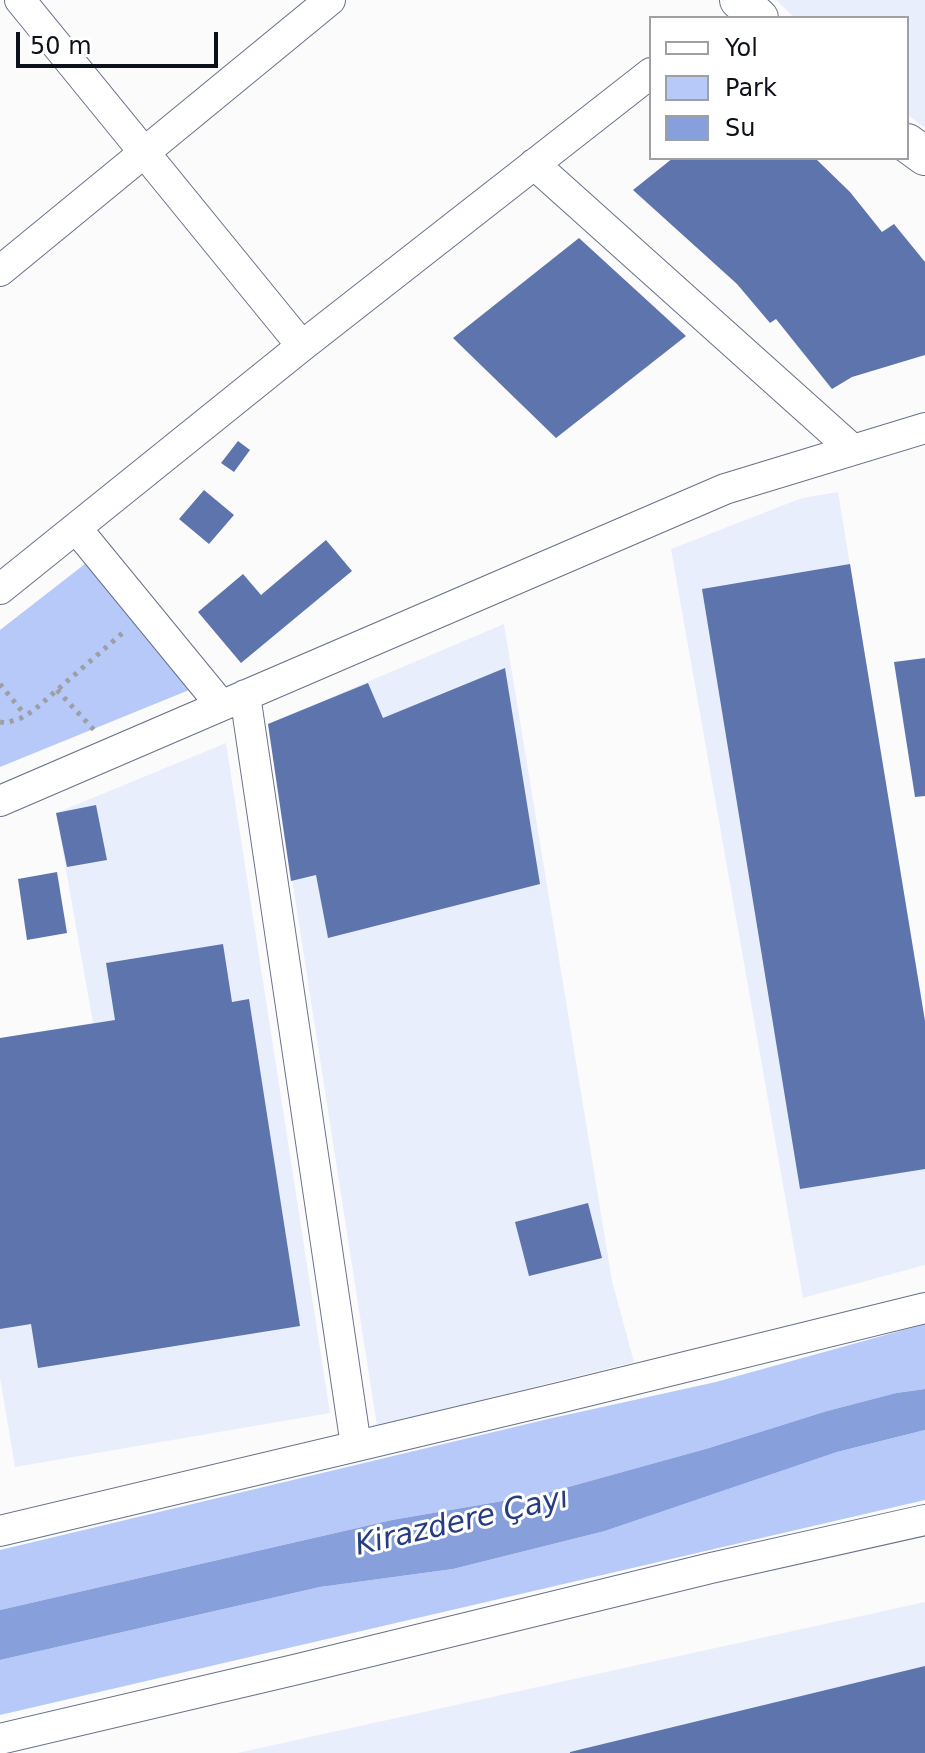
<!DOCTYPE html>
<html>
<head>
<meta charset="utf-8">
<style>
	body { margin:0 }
	#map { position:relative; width:925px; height:1753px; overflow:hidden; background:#fbfbfb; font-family:"DejaVu Sans",sans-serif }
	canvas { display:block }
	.legend { position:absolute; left:649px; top:16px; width:260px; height:144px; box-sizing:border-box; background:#fff; border:2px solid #9ea0a3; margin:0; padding:10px 14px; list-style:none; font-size:24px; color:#0d111a }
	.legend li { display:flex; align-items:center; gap:16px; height:40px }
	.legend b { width:40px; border:2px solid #9ea0a3 }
	.scale { position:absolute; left:16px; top:32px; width:202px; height:36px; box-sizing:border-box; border:4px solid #0d111a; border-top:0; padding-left:10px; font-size:24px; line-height:28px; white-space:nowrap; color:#0d111a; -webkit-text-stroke:6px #fff; paint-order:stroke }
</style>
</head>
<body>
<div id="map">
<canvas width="925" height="1753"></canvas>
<ul class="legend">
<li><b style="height:10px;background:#fff"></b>Yol</li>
<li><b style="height:22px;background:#b6c9f8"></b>Park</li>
<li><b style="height:22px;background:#879fdb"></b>Su</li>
</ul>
<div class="scale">50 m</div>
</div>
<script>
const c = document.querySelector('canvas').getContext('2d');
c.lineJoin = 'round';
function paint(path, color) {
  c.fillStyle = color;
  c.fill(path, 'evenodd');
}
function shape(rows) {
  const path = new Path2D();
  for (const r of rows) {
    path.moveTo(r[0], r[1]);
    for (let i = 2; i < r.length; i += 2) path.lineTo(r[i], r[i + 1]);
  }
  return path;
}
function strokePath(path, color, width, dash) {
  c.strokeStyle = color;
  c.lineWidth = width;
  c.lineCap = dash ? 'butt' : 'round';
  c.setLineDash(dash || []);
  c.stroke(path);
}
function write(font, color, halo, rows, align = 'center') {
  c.font = font + ' "DejaVu Sans",sans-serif';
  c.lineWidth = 6;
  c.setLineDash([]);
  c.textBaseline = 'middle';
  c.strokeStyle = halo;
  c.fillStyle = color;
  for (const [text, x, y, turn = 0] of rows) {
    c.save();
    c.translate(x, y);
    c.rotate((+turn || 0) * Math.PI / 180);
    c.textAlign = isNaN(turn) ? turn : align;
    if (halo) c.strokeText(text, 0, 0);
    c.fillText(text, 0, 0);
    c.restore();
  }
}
const built = shape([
	[776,0,925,0,925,128,907,114,907,18,795,18],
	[838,492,925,1021,925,1265,803,1298,671,549,802,498],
	[504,624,612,1281,634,1362,377,1426,268,724],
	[226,743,330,1413,15,1467,0,1378,0,1038,93,1023,56,813],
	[925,1602,925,1753,237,1753]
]);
const green = shape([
	[90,560,194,688,0,767,0,630],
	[925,1324,925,1389,896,1393,827,1411,709,1448,543,1494,392,1520,0,1610,0,1550,548,1419,716,1382],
	[925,1430,925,1500,0,1715,0,1660,320,1587,453,1569,605,1531,837,1452]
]);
const water = shape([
	[925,1389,925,1430,837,1452,605,1531,453,1569,320,1587,0,1660,0,1610,392,1520,543,1494,709,1448,827,1411,896,1393]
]);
const building = shape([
	[673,158,815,158,850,192,882,232,894,224,925,262,925,355,852,377,832,389,776,319,770,323,737,284,633,190],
	[579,238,686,336,556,438,453,338],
	[238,441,250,450,234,472,221,463],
	[204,490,234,515,209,544,179,519],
	[326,540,352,571,241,663,198,612,243,574,261,595],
	[850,564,925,1021,925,1169,800,1189,702,589],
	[925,658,925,796,915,797,894,662],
	[505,668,540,884,328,938,316,875,291,881,268,724,368,683,383,718],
	[96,805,107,860,67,867,56,813],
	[57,872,67,933,27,940,18,879],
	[223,944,232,1002,249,999,300,1326,38,1368,31,1324,0,1329,0,1038,115,1020,106,963],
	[588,1203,602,1258,529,1276,515,1222],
	[925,1666,925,1753,570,1753,570,1752]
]);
const path = shape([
	[0,684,25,715],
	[57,690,94,730],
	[0,722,6,723,21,718,33,711,126,630]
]);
const minor = shape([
	[20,0,302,346],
	[534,164,853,450],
	[0,271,330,0],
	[76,528,221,705],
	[0,589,302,346,651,73],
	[245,695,356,1446],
	[0,801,725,489,925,428],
	[0,1531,559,1398,925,1308],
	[0,1739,298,1669,711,1568,925,1520]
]);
const tertiary = shape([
	[739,0,759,18],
	[907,143,925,156]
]);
const waterNames = [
	["Kirazdere Çayı",462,1523,-13]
];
paint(built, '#e8eefc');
paint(green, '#b6c9f8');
paint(water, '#879fdb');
paint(building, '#5e74ad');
strokePath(minor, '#687189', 32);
strokePath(tertiary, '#687189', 40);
strokePath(path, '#9d9fa2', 5, [4, 6]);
strokePath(minor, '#fff', 30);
strokePath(tertiary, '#fff', 38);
write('italic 30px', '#263c82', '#fff', waterNames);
</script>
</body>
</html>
